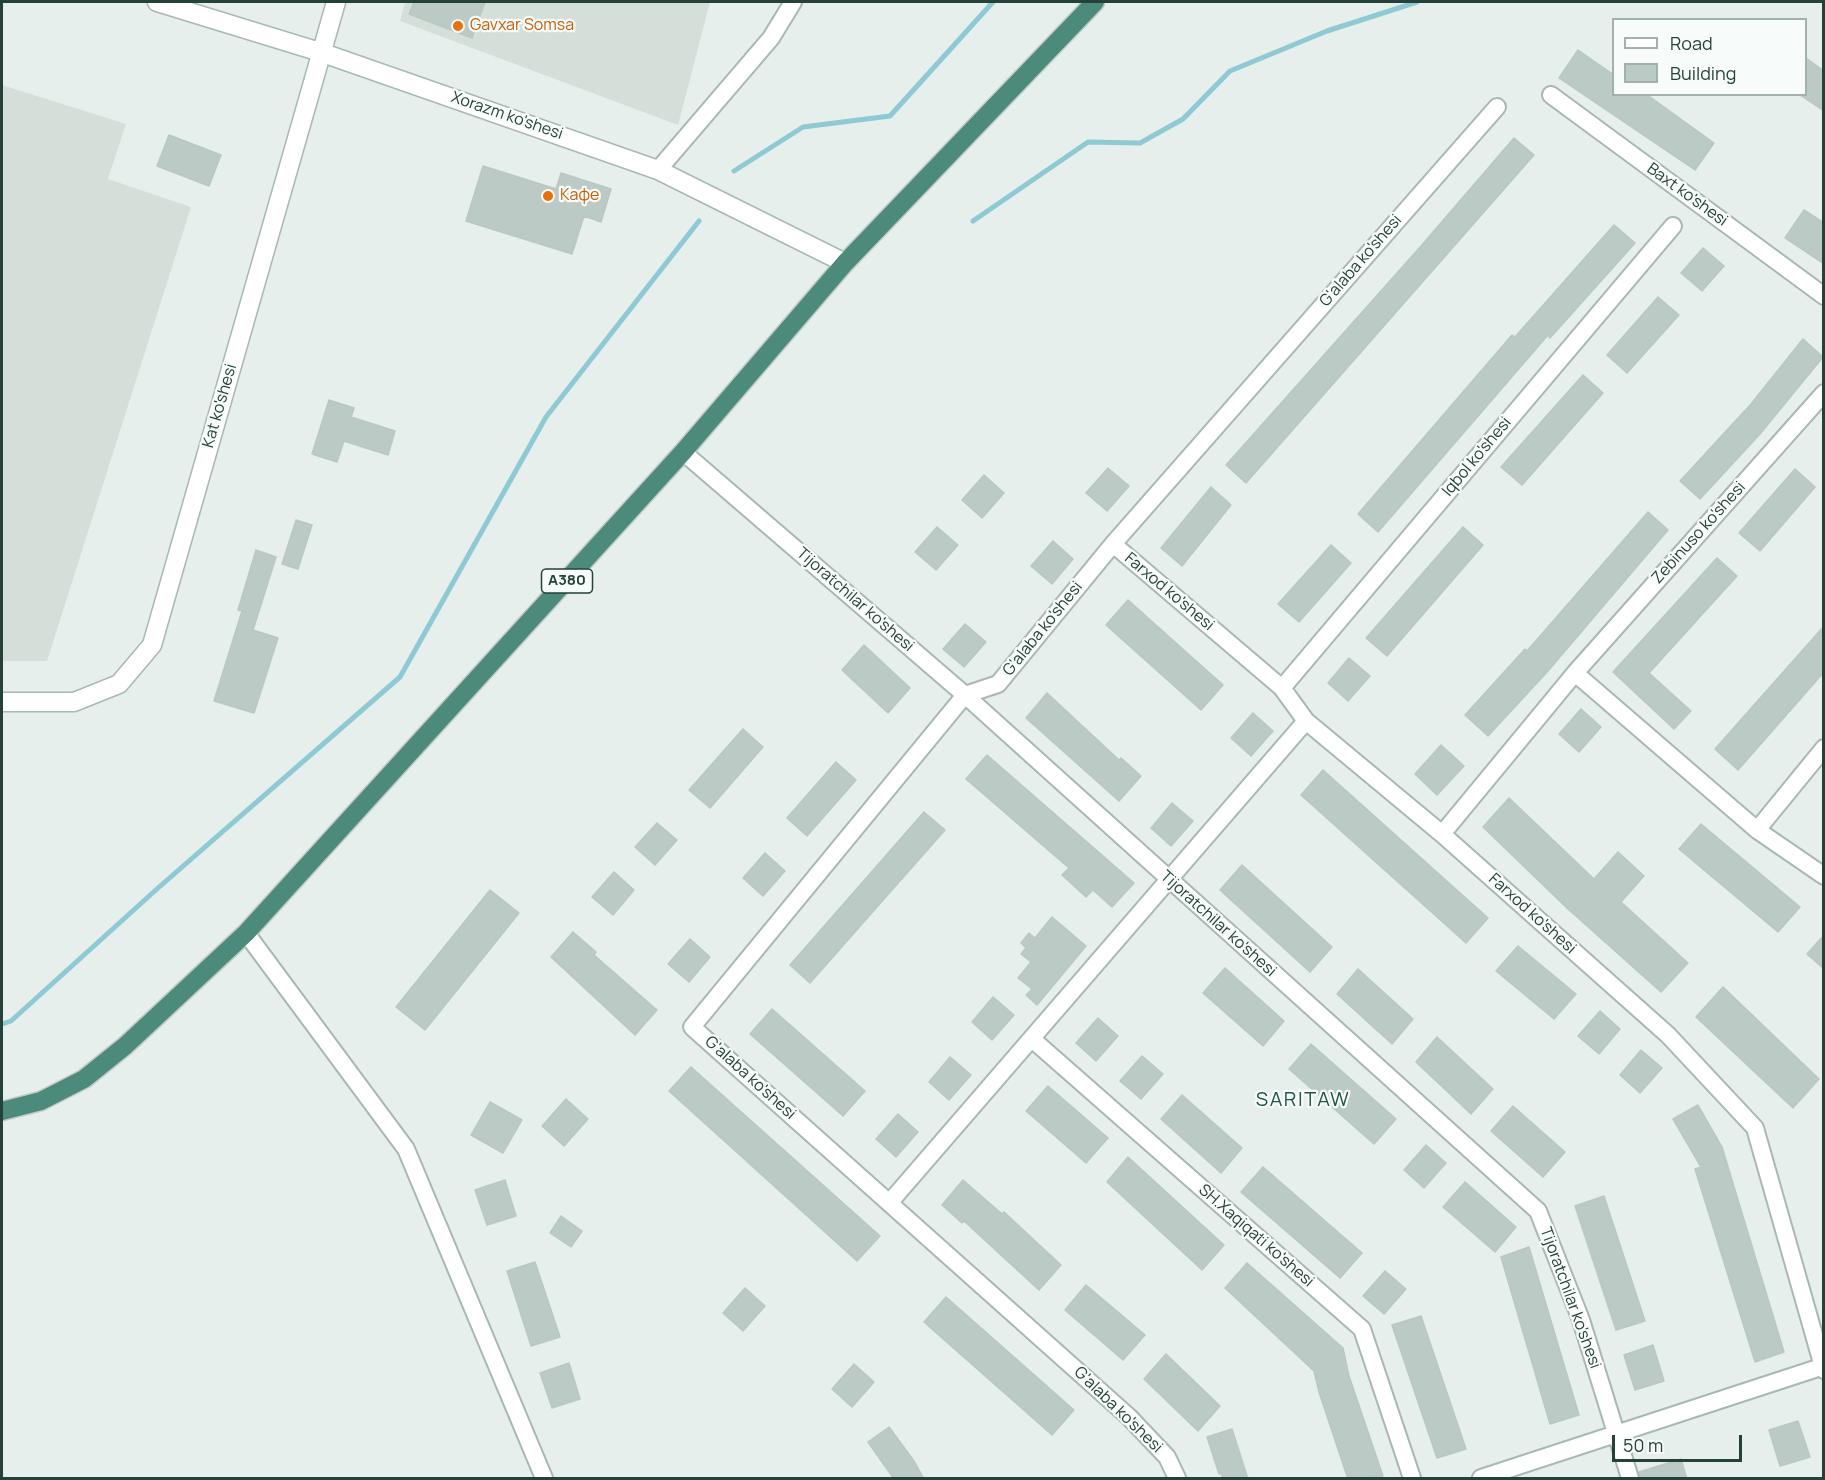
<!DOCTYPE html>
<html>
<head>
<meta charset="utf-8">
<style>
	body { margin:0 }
	#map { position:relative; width:1825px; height:1480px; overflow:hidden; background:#e6efeb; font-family:Manrope,sans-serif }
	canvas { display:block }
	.frame { position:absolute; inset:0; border:3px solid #24423a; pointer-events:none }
	.legend { position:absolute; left:1612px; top:18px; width:195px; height:78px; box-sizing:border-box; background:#f7fbf9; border:2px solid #a3b1ad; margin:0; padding:8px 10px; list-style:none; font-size:18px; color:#24423a }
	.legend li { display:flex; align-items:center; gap:12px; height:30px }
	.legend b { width:30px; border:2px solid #a3b1ad }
	.scale { position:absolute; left:1612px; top:1435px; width:130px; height:27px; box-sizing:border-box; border:3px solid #24423a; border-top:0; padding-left:8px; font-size:18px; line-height:21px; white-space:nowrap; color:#24423a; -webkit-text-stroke:4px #f7fbf9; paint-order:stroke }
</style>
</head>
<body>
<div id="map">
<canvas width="1825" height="1480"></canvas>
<div class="frame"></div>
<ul class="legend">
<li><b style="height:8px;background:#fff"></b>Road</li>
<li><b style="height:16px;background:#bbcac4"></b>Building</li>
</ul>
<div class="scale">50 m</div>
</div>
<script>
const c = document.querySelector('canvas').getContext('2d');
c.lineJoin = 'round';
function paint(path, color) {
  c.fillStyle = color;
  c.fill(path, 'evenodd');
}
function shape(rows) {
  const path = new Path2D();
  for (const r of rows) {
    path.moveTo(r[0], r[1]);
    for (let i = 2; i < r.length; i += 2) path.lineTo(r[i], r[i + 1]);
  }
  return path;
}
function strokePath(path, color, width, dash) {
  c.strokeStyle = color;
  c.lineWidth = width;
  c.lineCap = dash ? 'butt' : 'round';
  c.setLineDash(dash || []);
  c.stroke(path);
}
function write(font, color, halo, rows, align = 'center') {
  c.font = font + ' Manrope,sans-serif';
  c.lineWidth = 4.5;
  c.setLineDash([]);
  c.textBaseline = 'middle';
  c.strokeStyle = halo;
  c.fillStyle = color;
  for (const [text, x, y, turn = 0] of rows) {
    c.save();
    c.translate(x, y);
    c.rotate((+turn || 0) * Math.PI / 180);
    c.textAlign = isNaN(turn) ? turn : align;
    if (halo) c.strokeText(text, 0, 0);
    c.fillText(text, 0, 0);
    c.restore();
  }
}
const built = shape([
	[405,2,710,2,678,125,400,21],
	[2,85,126,124,108,179,191,207,47,661,2,661]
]);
const stream = shape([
	[734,171,803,127,890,116,993,2],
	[973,221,1088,142,1140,143,1183,119,1230,71,1327,31,1417,2],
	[2,1024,11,1021,158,888,400,677,546,417,699,221]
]);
const building = shape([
	[414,2,485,2,472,38,409,14,414,2],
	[1578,50,1614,75,1614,94,1646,94,1714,143,1695,170,1559,78,1578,50],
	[1806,58,1824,71,1824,111,1800,95,1806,94,1806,58],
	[169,135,221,155,209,186,157,166,169,135],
	[1514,138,1534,155,1246,483,1226,465,1421,246,1514,138],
	[483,166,556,189,561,173,611,189,601,222,584,216,572,254,466,221,483,166],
	[1804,210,1824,223,1824,264,1785,238,1804,210],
	[1614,225,1635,243,1550,338,1548,335,1378,532,1358,514,1512,335,1515,337,1614,225],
	[1703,248,1724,266,1702,291,1681,273,1703,248],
	[1658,297,1679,315,1627,373,1607,355,1658,297],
	[1803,339,1823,357,1760,434,1700,499,1680,481,1751,404,1803,339],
	[1583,375,1603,393,1522,485,1501,467,1583,375],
	[329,400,354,408,351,417,395,431,388,455,344,441,337,462,312,454,329,400],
	[1108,468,1129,486,1107,511,1086,493,1108,468],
	[1795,469,1815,487,1760,551,1739,533,1795,469],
	[984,475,1004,493,982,518,962,500,984,475],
	[1211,487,1231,505,1182,566,1161,548,1211,487],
	[1648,512,1668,530,1548,671,1488,736,1465,715,1525,649,1527,651,1648,512],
	[296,520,312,525,298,569,282,564,296,520],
	[937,527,958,545,936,570,915,552,937,527],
	[1463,527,1483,545,1387,656,1366,638,1463,527],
	[1053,541,1073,559,1052,584,1031,566,1053,541],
	[1331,545,1351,563,1299,622,1278,604,1331,545],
	[256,550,276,557,253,630,278,638,254,713,214,701,242,611,238,610,256,550],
	[1717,558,1737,576,1649,673,1691,711,1674,729,1613,672,1717,558],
	[1128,600,1223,685,1201,710,1106,625,1128,600],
	[965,624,986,642,964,667,943,649,965,624],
	[1824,626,1824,672,1738,770,1715,749,1824,626],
	[864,645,910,688,888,713,842,670,864,645],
	[1349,658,1370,676,1348,701,1328,683,1349,658],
	[1047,693,1119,760,1121,758,1141,776,1119,801,1026,718,1047,693],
	[1581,709,1601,727,1579,752,1559,734,1581,709],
	[1253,713,1273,731,1251,756,1231,738,1253,713],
	[743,729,763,747,710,808,689,790,743,729],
	[1441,745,1464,766,1437,795,1415,774,1441,745],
	[987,755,1134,883,1112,907,1093,890,1086,897,1062,875,1069,868,966,779,987,755],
	[836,762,856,780,807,836,787,818,836,762],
	[1323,770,1488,918,1466,943,1301,795,1323,770],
	[1509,798,1594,879,1618,852,1644,876,1621,902,1688,963,1661,992,1568,909,1483,827,1509,798],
	[1172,803,1193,821,1171,846,1151,828,1172,803],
	[924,812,945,830,810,983,790,965,924,812],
	[657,823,677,840,655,865,635,847,657,823],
	[1701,824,1800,907,1778,932,1679,849,1701,824],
	[765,853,785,871,763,896,743,878,765,853],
	[1242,865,1332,947,1310,972,1220,890,1242,865],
	[614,872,634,890,613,915,592,897,614,872],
	[490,890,519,913,425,1030,396,1007,490,890],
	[1052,917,1086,946,1037,1005,1026,995,1032,989,1018,978,1031,962,1021,954,1026,948,1021,943,1029,933,1035,938,1052,917],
	[573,932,596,952,594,955,657,1010,635,1035,551,957,573,932],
	[1824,935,1824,969,1807,954,1824,935],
	[690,939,710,957,689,982,668,964,690,939],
	[1518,946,1576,994,1554,1019,1496,971,1518,946],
	[1225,968,1284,1021,1263,1046,1203,993,1225,968],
	[1358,969,1413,1019,1392,1044,1337,994,1358,969],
	[1723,987,1819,1079,1793,1108,1696,1017,1723,987],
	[993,997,1014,1015,992,1040,972,1022,993,997],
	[772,1009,865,1091,843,1116,750,1034,772,1009],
	[1600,1011,1620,1029,1599,1054,1578,1036,1600,1011],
	[1098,1018,1118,1036,1096,1061,1076,1043,1098,1018],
	[1437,1037,1493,1089,1471,1114,1416,1062,1437,1037],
	[1311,1044,1396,1119,1374,1144,1289,1069,1311,1044],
	[1641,1050,1662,1068,1640,1093,1620,1075,1641,1050],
	[1142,1056,1163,1074,1141,1099,1120,1081,1142,1056],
	[950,1057,971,1075,949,1100,929,1082,950,1057],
	[691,1067,880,1236,857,1261,669,1091,691,1067],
	[1048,1086,1108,1138,1086,1163,1026,1111,1048,1086],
	[1182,1095,1242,1148,1221,1173,1161,1119,1182,1095],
	[566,1099,588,1119,564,1146,542,1126,566,1099],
	[490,1102,522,1120,503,1153,471,1135,490,1102],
	[1698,1105,1722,1147,1784,1352,1755,1362,1695,1169,1701,1167,1673,1119,1698,1105],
	[1513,1106,1565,1152,1543,1177,1491,1131,1513,1106],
	[898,1114,918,1132,896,1157,876,1139,898,1114],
	[1426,1145,1446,1163,1424,1188,1404,1170,1426,1145],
	[1128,1157,1224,1245,1202,1270,1107,1182,1128,1157],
	[1263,1167,1362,1253,1340,1278,1241,1192,1263,1167],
	[505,1180,516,1216,487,1225,475,1190,505,1180],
	[963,1180,1002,1214,1004,1212,1061,1265,1039,1290,964,1221,962,1223,942,1205,963,1180],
	[1465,1182,1516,1227,1495,1252,1443,1207,1465,1182],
	[1604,1196,1645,1321,1616,1330,1575,1206,1604,1196],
	[561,1216,582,1231,571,1247,550,1233,561,1216],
	[1529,1247,1579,1415,1550,1424,1501,1257,1529,1247],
	[535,1262,560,1337,531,1346,507,1271,535,1262],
	[1247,1263,1343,1348,1349,1376,1383,1476,1348,1479,1319,1392,1314,1371,1225,1288,1247,1263],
	[1385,1271,1406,1289,1384,1314,1363,1296,1385,1271],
	[1086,1285,1145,1335,1123,1360,1065,1310,1086,1285],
	[745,1288,765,1306,743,1331,723,1313,745,1288],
	[946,1297,1074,1410,1052,1435,924,1322,946,1297],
	[1421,1316,1466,1449,1437,1458,1392,1325,1421,1316],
	[1653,1345,1664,1381,1635,1390,1624,1355,1653,1345],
	[1166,1354,1220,1406,1198,1431,1144,1379,1166,1354],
	[569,1363,580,1399,552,1408,540,1373,569,1363],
	[854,1364,874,1382,852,1407,832,1389,854,1364],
	[1798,1421,1810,1457,1780,1466,1769,1430,1798,1421],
	[889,1427,914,1461,924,1479,894,1479,868,1442,889,1427],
	[1232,1429,1248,1479,1223,1479,1221,1473,1219,1474,1207,1437,1232,1429],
	[1681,1459,1687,1479,1640,1479,1639,1472,1681,1459]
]);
const minor = shape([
	[1551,95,1824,296],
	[658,170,771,38,793,2],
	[683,452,965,695,1538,1211,1581,1320,1630,1478],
	[1113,544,1282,688,1306,721,1442,834,1668,1035,1755,1128,1824,1370],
	[1575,673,1757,830,1824,876],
	[1282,688,1673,226],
	[1757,830,1824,748],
	[1442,834,1575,673,1824,393],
	[246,933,406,1149,544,1478],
	[1032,1039,1362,1329,1412,1478],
	[890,1202,1306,721],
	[1177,1478,1167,1457,1129,1417,692,1027,965,695,998,684,1113,544,1497,107],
	[1481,1478,1824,1366]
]);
const tertiary = shape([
	[157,2,320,52,658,170,845,263],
	[2,702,74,702,119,684,152,645,336,2]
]);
const trunk = shape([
	[2,1111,41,1101,84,1079,125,1046,246,933,683,452,845,263,1095,2]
]);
const markers = [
	[458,26,6,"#e8710a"],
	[548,196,6,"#e8710a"]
];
const shields = [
	[567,581,51]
];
const shieldNames = [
	["A380",567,581]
];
const foodNames = [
	["Gavxar Somsa",470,26],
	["Кафе",560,196]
];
const streetNames = [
	["Xorazm ko'shesi",507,116,19],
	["Baxt ko'shesi",1687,195,36],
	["G'alaba ko'shesi",1361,261,-49],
	["Kat ko'shesi",220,406,-74],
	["Iqbol ko'shesi",1477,457,-50],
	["Zebinuso ko'shesi",1699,533,-48],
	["Farxod ko'shesi",1169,592,40],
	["Tijoratchilar ko'shesi",855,600,41],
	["G'alaba ko'shesi",1043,629,-51],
	["Farxod ko'shesi",1532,914,42],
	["Tijoratchilar ko'shesi",1218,924,42],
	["G'alaba ko'shesi",750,1078,42],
	["SH.Xaqiqati ko'shesi",1256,1236,41],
	["Tijoratchilar ko'shesi",1570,1298,70],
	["G'alaba ko'shesi",1118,1410,44]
];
const quarterNames = [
	["SARITAW",1303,1100]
];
paint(built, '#d4dfda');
strokePath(stream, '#8ec9d4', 5);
paint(building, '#bbcac4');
strokePath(building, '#b8c9c2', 1.5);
strokePath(minor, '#a8b8b2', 20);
strokePath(tertiary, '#a8b8b2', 21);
strokePath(trunk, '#c2cac8', 21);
strokePath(minor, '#fff', 16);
strokePath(tertiary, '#fff', 18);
strokePath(trunk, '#4c8a7c', 18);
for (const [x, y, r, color] of markers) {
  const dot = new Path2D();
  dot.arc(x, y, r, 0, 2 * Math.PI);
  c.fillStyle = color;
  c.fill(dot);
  strokePath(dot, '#f7fbf9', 2);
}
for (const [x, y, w] of shields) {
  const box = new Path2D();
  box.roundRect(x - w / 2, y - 12, w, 24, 4.5);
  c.fillStyle = '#f7fbf9';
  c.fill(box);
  strokePath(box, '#24423a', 1.5);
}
write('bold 15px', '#24423a', null, shieldNames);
write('16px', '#c56008', '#f7fbf9', foodNames, 'left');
write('16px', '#24423a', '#f7fbf9', streetNames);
c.letterSpacing = '1.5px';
write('20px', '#1f5548', '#f7fbf9', quarterNames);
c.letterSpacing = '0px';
</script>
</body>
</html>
